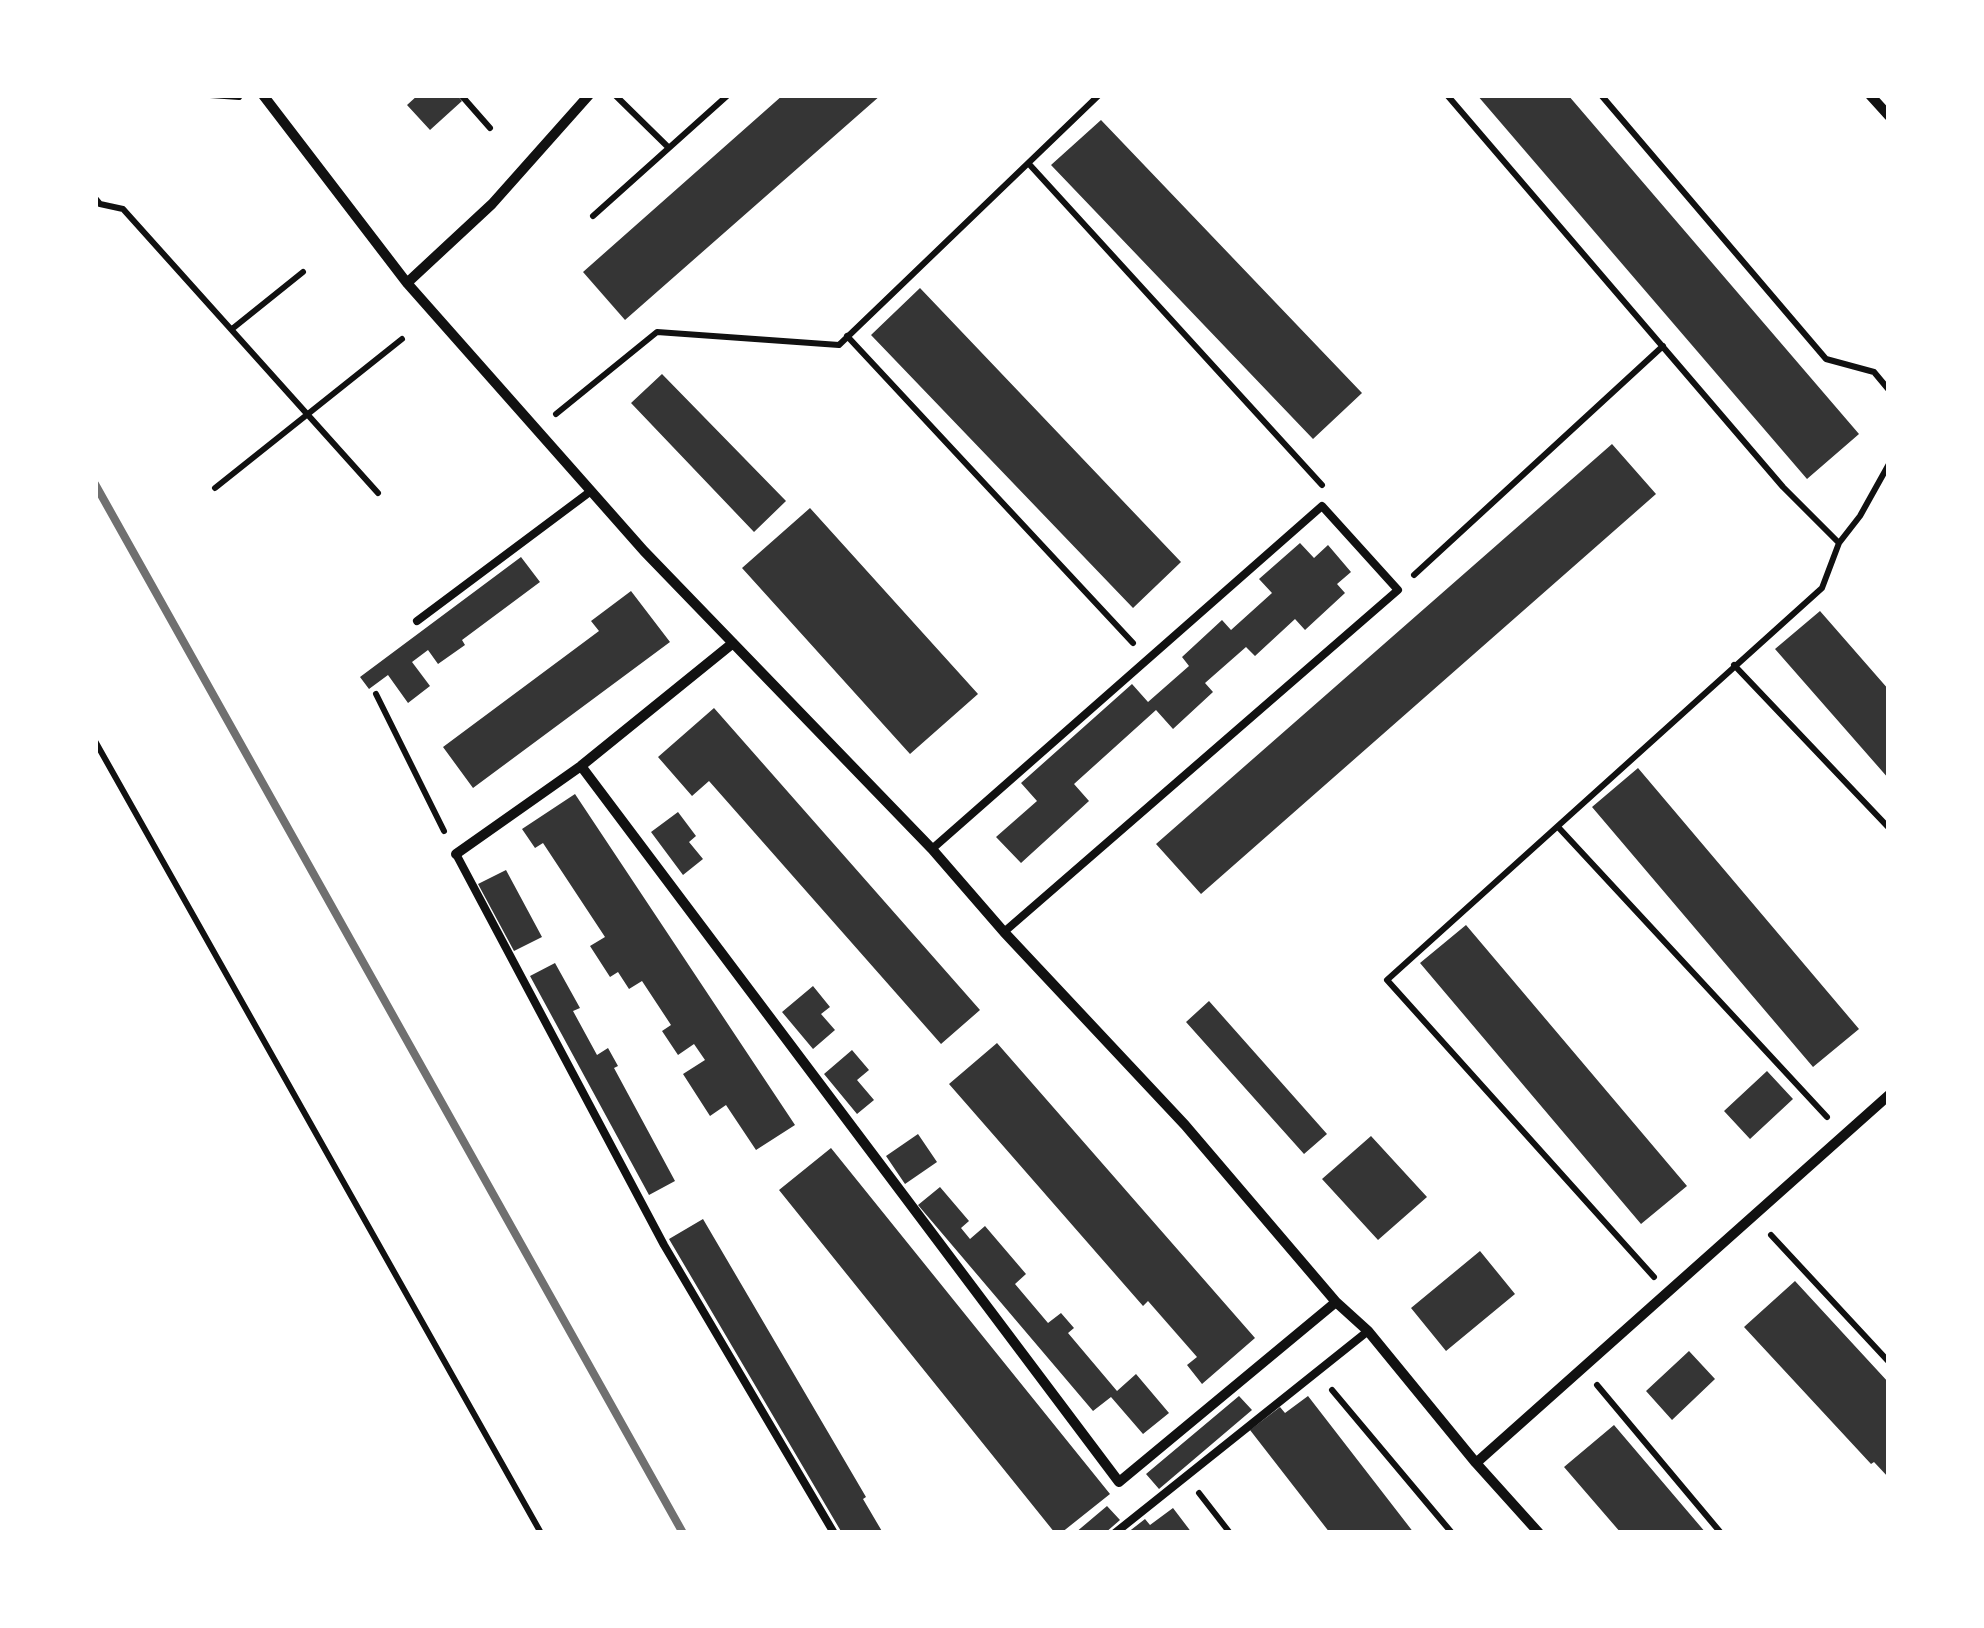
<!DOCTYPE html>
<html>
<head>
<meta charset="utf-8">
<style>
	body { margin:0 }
	#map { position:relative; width:1984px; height:1628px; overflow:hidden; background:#fff; font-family:"Asap Condensed",sans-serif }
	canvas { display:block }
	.frame { position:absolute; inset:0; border:98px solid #fff; pointer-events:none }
</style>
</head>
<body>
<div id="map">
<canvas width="1984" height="1628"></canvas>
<div class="frame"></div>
</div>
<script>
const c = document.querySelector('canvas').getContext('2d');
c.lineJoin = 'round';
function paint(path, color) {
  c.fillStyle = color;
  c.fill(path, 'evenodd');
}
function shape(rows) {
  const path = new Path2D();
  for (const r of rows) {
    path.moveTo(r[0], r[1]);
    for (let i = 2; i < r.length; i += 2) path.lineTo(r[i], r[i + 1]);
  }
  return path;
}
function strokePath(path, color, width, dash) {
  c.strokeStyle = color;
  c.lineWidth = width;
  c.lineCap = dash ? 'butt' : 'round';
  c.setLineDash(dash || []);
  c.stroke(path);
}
const building = shape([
	[418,95,457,95,462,101,430,130,407,105],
	[783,95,881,95,625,320,583,272],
	[1477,95,1568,95,1859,434,1807,479],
	[1101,120,1362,393,1313,439,1051,165],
	[920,288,1181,562,1133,608,871,335],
	[662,374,786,501,754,532,631,403],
	[1612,444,1656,494,1201,894,1156,844],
	[810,508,978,694,910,754,742,568],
	[1300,543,1314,558,1328,545,1351,572,1337,584,1345,593,1305,630,1295,619,1255,656,1246,647,1205,683,1213,692,1173,729,1156,710,1074,784,1089,801,1021,863,996,837,1037,801,1021,783,1132,684,1148,702,1189,666,1182,657,1222,620,1231,630,1272,593,1259,579],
	[521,557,540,582,462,640,465,645,438,664,428,650,412,662,430,686,408,703,388,675,369,689,360,677],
	[631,591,670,642,473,788,443,747,599,631,591,621],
	[1820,611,1889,690,1889,779,1775,649],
	[714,708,980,1010,941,1044,709,781,692,796,658,757],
	[1638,768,1859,1029,1813,1067,1592,807],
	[575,794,795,1125,756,1150,726,1105,710,1116,683,1074,705,1060,694,1044,678,1055,662,1031,671,1025,642,981,629,989,618,972,610,977,590,946,605,937,543,843,535,848,522,829],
	[678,812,696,836,689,842,703,859,683,875,651,832],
	[506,870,542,937,514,951,478,884],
	[1466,925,1687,1186,1641,1224,1420,963],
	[555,963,580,1008,573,1011,597,1055,608,1048,618,1066,614,1068,675,1181,649,1195,530,976],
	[813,986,830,1007,821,1014,835,1030,813,1049,782,1012],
	[1209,1001,1327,1134,1304,1154,1186,1022],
	[997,1043,1255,1338,1202,1384,1187,1365,1197,1357,1148,1301,1143,1306,949,1084],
	[852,1050,869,1070,857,1080,874,1100,857,1114,824,1074],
	[1767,1071,1793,1099,1750,1139,1724,1111],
	[918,1134,937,1162,905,1184,886,1156],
	[1371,1136,1427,1197,1378,1240,1322,1179],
	[831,1148,1110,1494,1061,1533,1055,1533,779,1190],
	[940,1187,969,1221,961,1228,970,1239,985,1226,1026,1274,1015,1284,1048,1323,1061,1313,1074,1328,1068,1333,1117,1391,1136,1374,1169,1413,1143,1434,1111,1397,1093,1411,918,1205],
	[703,1219,866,1497,863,1499,883,1533,842,1533,669,1239],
	[1480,1251,1515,1294,1446,1351,1411,1308],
	[1795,1281,1889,1383,1889,1478,1874,1462,1871,1464,1744,1327],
	[1689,1351,1715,1379,1672,1420,1646,1391],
	[1239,1396,1252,1410,1159,1489,1146,1474],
	[1308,1396,1414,1533,1330,1533,1250,1430,1280,1407,1285,1413],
	[1614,1425,1706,1533,1621,1533,1564,1467],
	[1107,1506,1120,1520,1105,1533,1075,1533],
	[1173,1508,1192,1533,1127,1533,1145,1519,1150,1525]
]);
const path = shape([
	[210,95,239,97],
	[461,95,490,128],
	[615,95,669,148],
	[1447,95,1783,487,1839,543],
	[1601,95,1826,359,1874,372,1889,390],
	[1029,164,1322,485],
	[95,198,100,204,123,209,378,493],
	[593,216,728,95],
	[232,329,303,272],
	[847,336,1133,643],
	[556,414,657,332,839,345,1099,95],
	[215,488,402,339],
	[1414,575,1663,346],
	[1734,665,1889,828],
	[376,694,444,831],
	[95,741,541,1533],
	[1559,828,1827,1117],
	[1771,1235,1889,1362],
	[1654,1277,1387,980,1822,588,1839,543,1860,516,1889,464],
	[1597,1385,1721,1533],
	[1332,1390,1452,1533],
	[1199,1493,1230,1533]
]);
const service = shape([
	[417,621,591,491],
	[932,849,1322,506,1398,590,1004,932],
	[456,854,664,1245,834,1533],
	[1115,1533,1368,1331]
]);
const minor = shape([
	[263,95,407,283,591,491,644,551,932,849,1004,932,1185,1125,1336,1302,1368,1331,1476,1463,1539,1533],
	[1870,95,1889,116],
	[407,283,492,204,589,95],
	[581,766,1119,1482,1336,1302],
	[456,854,581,766,733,643],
	[1476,1463,1889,1095]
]);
const rail = shape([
	[95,484,683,1533]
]);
paint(building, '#353535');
strokePath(path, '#111', 6);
strokePath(service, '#111', 8);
strokePath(minor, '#111', 10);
strokePath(rail, '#707070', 8);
</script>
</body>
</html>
